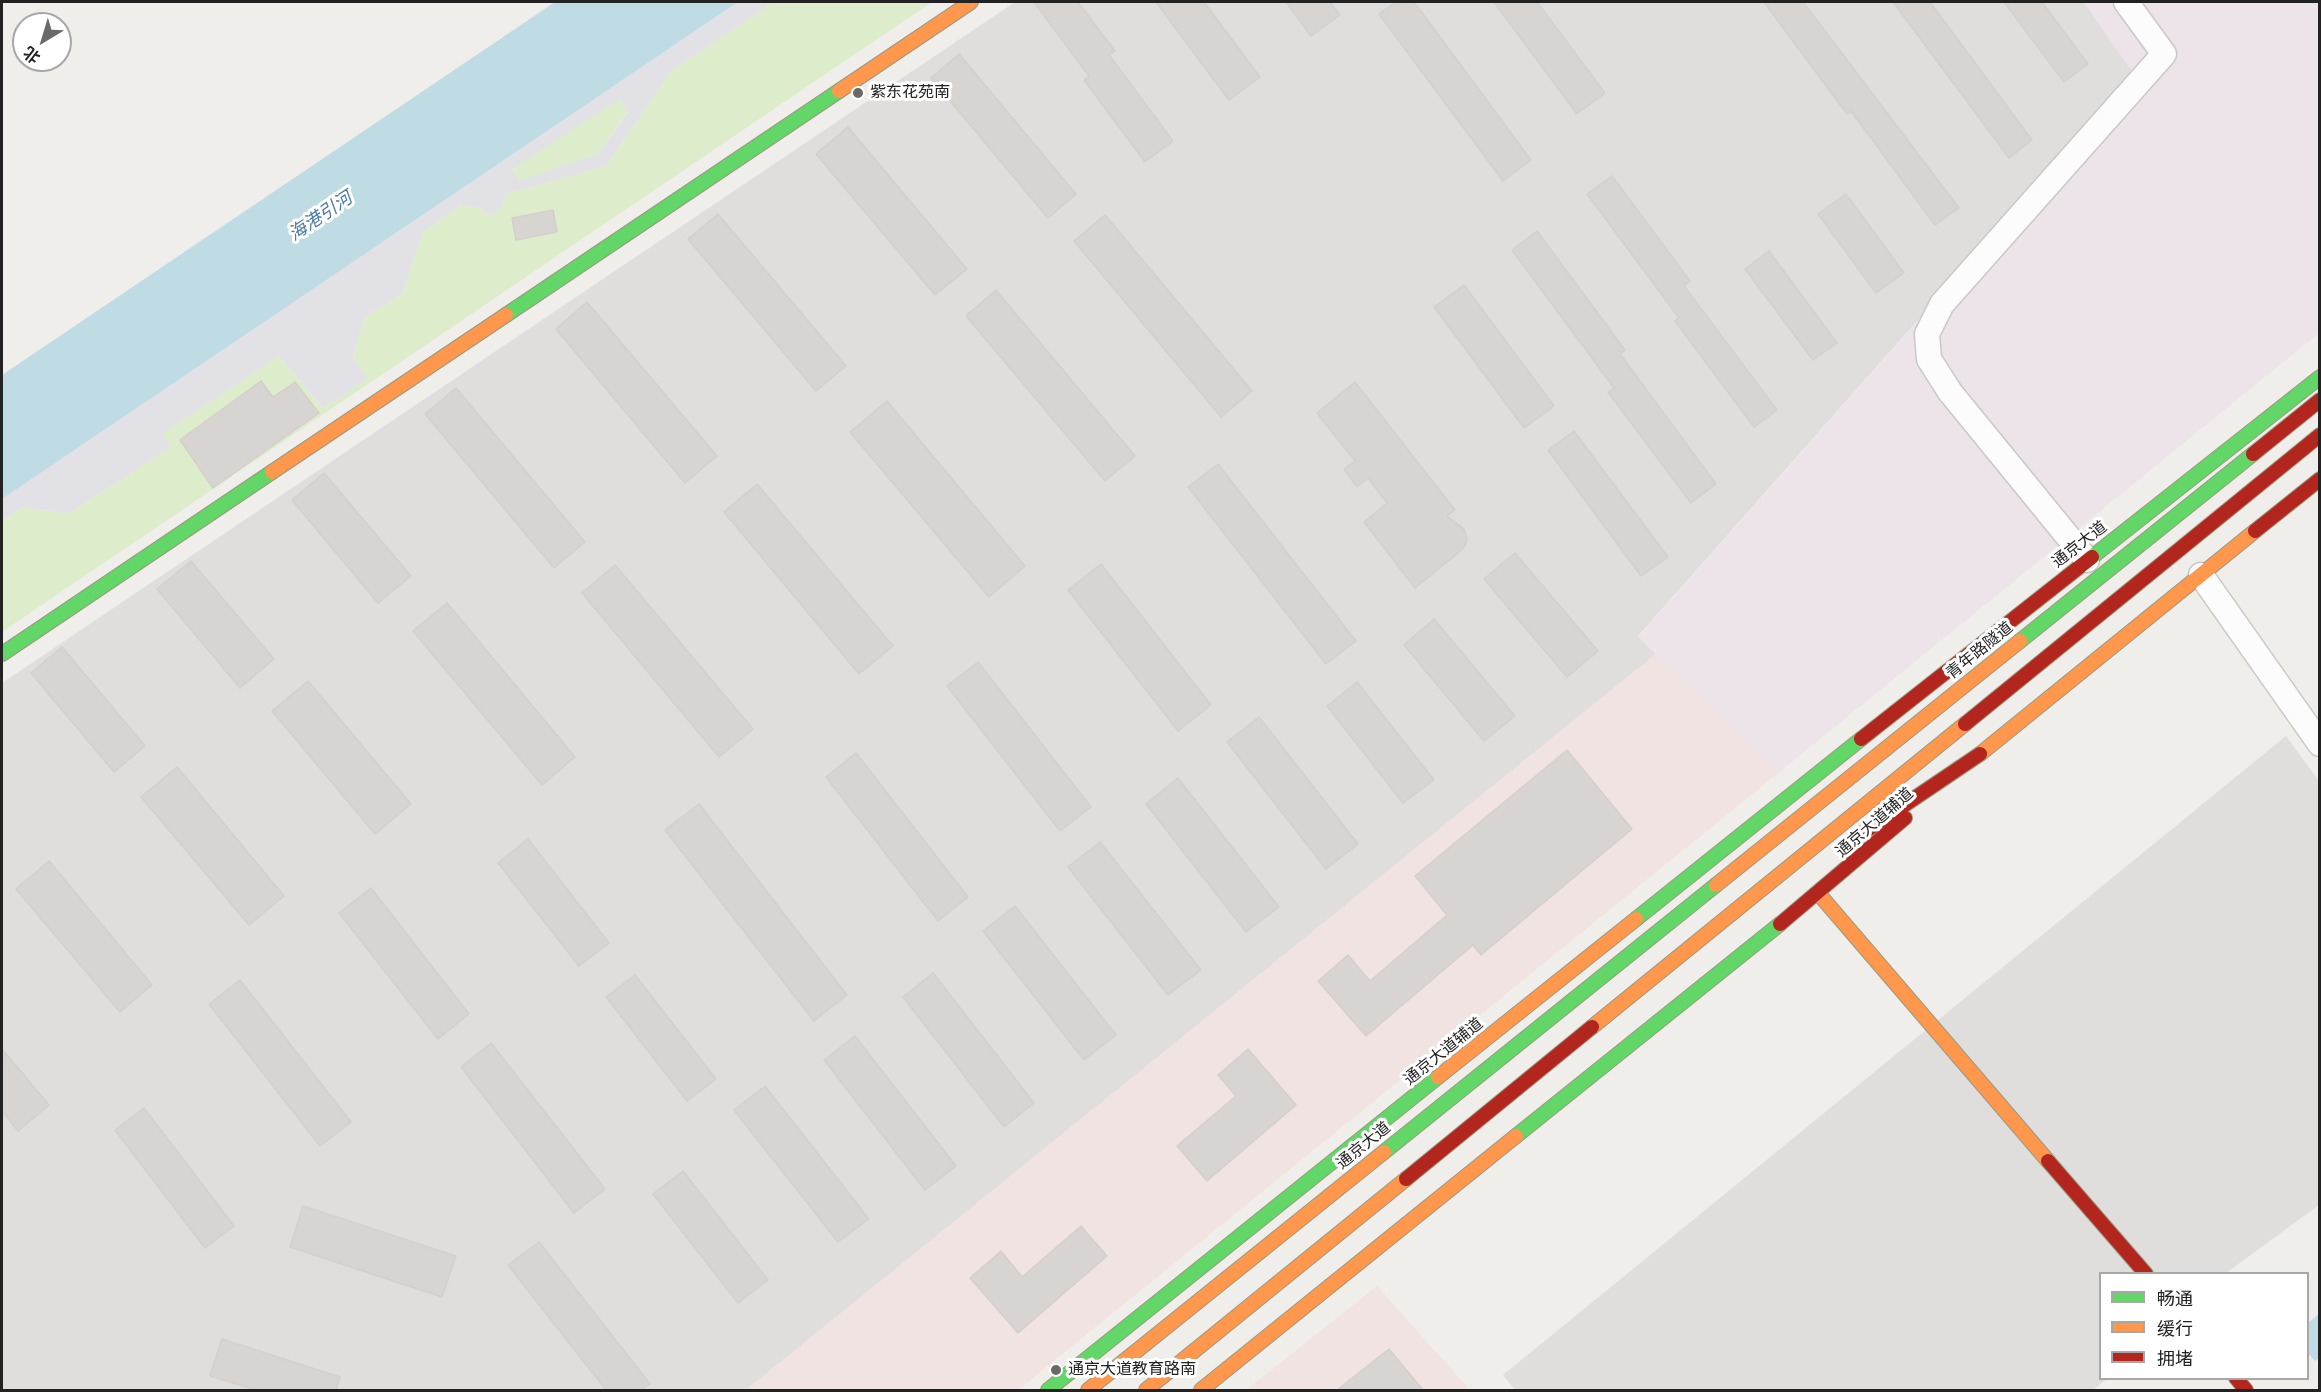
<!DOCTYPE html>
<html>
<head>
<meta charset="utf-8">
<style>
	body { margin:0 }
	#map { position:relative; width:2321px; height:1392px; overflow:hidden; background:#f0eeeb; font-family:Signika,"Noto Sans SC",sans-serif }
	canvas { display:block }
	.frame { position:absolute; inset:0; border:3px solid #222; pointer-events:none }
	.legend { position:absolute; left:2099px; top:1272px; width:210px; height:108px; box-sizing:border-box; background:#fff; border:2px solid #a7a7a7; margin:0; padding:8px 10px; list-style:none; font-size:18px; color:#222 }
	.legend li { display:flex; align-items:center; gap:12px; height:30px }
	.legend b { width:30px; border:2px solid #a7a7a7 }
	.north { position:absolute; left:12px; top:12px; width:60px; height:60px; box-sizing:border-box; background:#fff; border:2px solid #a7a7a7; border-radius:50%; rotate:218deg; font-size:16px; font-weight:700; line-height:24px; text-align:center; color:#222 }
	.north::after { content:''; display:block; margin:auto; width:21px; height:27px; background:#6a6968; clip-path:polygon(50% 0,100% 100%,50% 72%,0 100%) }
</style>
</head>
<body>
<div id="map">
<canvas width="2321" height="1392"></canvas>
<div class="frame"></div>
<ul class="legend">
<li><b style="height:8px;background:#63d668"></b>畅通</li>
<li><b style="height:8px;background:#ff974d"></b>缓行</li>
<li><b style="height:8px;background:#b3261e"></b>拥堵</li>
</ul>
<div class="north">北</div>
</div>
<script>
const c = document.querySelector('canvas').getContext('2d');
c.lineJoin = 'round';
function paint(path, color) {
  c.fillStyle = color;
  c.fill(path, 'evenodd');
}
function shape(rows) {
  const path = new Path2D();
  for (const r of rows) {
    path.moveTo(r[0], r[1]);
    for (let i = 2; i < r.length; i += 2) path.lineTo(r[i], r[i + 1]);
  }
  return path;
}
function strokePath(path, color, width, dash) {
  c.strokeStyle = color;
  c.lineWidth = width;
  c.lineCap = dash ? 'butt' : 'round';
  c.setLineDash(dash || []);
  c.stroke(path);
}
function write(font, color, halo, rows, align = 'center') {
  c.font = font + ' Signika,"Noto Sans SC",sans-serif';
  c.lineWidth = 6;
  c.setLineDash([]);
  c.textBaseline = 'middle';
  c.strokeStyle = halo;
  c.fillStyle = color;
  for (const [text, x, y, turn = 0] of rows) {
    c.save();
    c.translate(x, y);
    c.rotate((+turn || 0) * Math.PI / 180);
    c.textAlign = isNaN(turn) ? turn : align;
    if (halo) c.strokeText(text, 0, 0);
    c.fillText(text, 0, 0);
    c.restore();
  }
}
const residential = shape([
	[1015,2,2084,2,2135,75,1638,636,1656,654,746,1390,2,1390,2,683],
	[2286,736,2319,781,2319,1205,2226,1273,2100,1274,2100,1378,2107,1379,2093,1390,1515,1390,1503,1375]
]);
const commercial = shape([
	[1656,654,1777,774,1018,1390,746,1390],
	[1377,1286,1470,1390,1246,1390]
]);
const industrial = shape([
	[2084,2,2319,2,2319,333,1777,774,1638,637,2135,76]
]);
const grass = shape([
	[774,2,932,2,2,632,2,521,22,507,68,514,171,447,162,434,279,356,323,408,366,379,353,358,364,318,402,294,423,232,461,205,482,208,488,216,501,208,506,194,606,166,671,71],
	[620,99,628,111,598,154,519,182,512,168]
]);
const plaza = shape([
	[738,2,774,2,671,71,606,166,506,194,501,208,488,216,482,208,461,205,423,232,402,294,364,318,353,358,367,379,323,408,279,356,162,434,171,447,68,514,22,507,2,521,2,499],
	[620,99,628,112,598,154,519,181,512,169]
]);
const water = shape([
	[555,2,738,2,2,499,2,375],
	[2319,1314,2319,1358,2315,1361,2308,1353,2308,1323]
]);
const building = shape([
	[1034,2,1078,2,1115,51,1109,55,1173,141,1145,162,1084,80,1089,76,1034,2],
	[1156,2,1204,2,1260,77,1229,100,1156,2],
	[1286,2,1330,2,1340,15,1311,36,1286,2],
	[1396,2,1414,2,1531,160,1503,181,1379,14,1396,2],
	[1494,2,1537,2,1605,93,1577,114,1494,2],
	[1764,2,1803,2,1959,208,1935,225,1851,111,1847,114,1764,2],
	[1893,2,1930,2,2032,140,2009,158,1893,2],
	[2004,2,2042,2,2088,64,2064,82,2004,2],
	[959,54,1076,194,1048,218,931,78,959,54],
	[848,127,967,269,935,295,816,154,848,127],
	[1612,176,1690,281,1684,286,1777,410,1754,427,1675,321,1679,318,1587,194,1612,176],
	[1846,194,1904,273,1876,293,1818,214,1846,194],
	[553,210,557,232,516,240,512,218,553,210],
	[718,214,846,366,816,391,688,239,718,214],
	[1105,215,1252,391,1221,417,1074,241,1105,215],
	[1537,231,1625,350,1620,354,1716,484,1691,503,1608,392,1614,388,1512,250,1537,231],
	[1769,251,1837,343,1813,360,1745,269,1769,251],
	[1464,285,1554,406,1524,428,1434,307,1464,285],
	[996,290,1135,456,1105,481,966,316,996,290],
	[587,302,717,456,685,483,556,329,587,302],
	[261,381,273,397,295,382,319,413,213,488,180,440,261,381],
	[1355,382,1455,510,1447,516,1464,529,1467,539,1465,546,1458,553,1415,588,1364,522,1387,503,1368,478,1357,487,1344,469,1355,461,1317,413,1355,382],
	[456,388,585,542,554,568,425,414,456,388],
	[887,401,1025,566,989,597,850,432,887,401],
	[1574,431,1668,557,1641,576,1548,450,1574,431],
	[1218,464,1356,641,1326,664,1188,487,1218,464],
	[324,473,411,576,378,603,292,500,324,473],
	[757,484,893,646,859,674,724,512,757,484],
	[1515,553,1598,651,1567,677,1484,579,1515,553],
	[191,561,274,659,240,688,157,589,191,561],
	[1101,564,1211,705,1178,731,1068,590,1101,564],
	[615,565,753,729,719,757,582,593,615,565],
	[447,603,575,757,542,785,413,631,447,603],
	[1434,619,1515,716,1484,741,1404,645,1434,619],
	[62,647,145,746,114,772,31,673,62,647],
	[978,662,1091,807,1060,831,947,686,978,662],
	[308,681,411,804,375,834,272,711,308,681],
	[1357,682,1434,780,1403,803,1327,706,1357,682],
	[1259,717,1358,844,1326,869,1227,742,1259,717],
	[1567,750,1632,829,1481,955,1473,945,1366,1036,1318,981,1348,955,1370,981,1447,915,1415,876,1567,750],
	[856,753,968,897,938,921,826,777,856,753],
	[177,767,284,896,249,925,141,797,177,767],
	[1178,778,1279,907,1246,932,1146,804,1178,778],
	[699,804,847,995,814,1021,665,830,699,804],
	[528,839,609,943,579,966,498,863,528,839],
	[1100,842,1201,970,1168,995,1068,867,1100,842],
	[49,861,152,985,120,1012,16,889,49,861],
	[371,888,469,1014,438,1039,339,913,371,888],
	[1015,906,1116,1035,1084,1060,983,931,1015,906],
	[933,973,1034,1103,1004,1127,903,997,933,973],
	[635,975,716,1079,687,1101,606,997,635,975],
	[240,980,351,1122,320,1146,209,1004,240,980],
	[855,1036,956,1166,925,1190,824,1060,855,1036],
	[491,1043,605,1189,574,1213,461,1067,491,1043],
	[2,1049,49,1105,18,1131,2,1111,2,1049],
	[1248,1049,1296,1105,1207,1181,1177,1146,1236,1096,1218,1075,1248,1049],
	[765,1086,869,1219,838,1242,734,1110,765,1086],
	[144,1108,234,1226,205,1248,115,1130,144,1108],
	[683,1171,768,1280,738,1303,653,1194,683,1171],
	[303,1206,456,1256,442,1297,290,1247,303,1206],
	[1081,1226,1107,1256,1018,1333,970,1278,1001,1251,1022,1277,1081,1226],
	[539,1242,650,1384,641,1390,606,1390,508,1265,539,1242],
	[222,1339,340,1377,336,1390,256,1390,210,1376,222,1339],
	[1389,1349,1423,1390,1337,1390,1389,1349]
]);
const street = shape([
	[2087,560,1950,392,1929,359,1927,334,1942,304,2164,54,2126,2],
	[2201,575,2320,744]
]);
const fast = shape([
	[506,315,839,91],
	[2092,557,2320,377],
	[2020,641,2253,454],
	[2,654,272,472],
	[1636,919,1861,739],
	[1516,1136,1780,924],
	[1384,1152,1716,885],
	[1048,1390,1438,1077]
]);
const slow = shape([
	[839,91,971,2],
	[272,472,506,315],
	[1980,754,2255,531],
	[1716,885,2020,641],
	[1818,893,2048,1161],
	[1592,1027,1965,724],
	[1438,1077,1636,919],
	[1088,1390,1384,1152],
	[1146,1390,1406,1179],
	[1201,1390,1516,1136]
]);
const jam = shape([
	[2253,454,2320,400],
	[2255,531,2320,479],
	[1965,724,2320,435],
	[1861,739,2092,557],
	[1860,835,1980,754],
	[1780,924,1905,818],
	[2048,1161,2146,1274],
	[1406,1179,1592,1027],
	[2236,1378,2246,1390]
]);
const markers = [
	[858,93,6,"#6a6968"],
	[1056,1370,6,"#6a6968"]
];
const poiNames = [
	["紫东花苑南",870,93],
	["通京大道教育路南",1068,1370]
];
const streetNames = [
	["通京大道",2080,545,-38],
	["青年路隧道",1980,651,-39],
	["通京大道辅道",1875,823,-41],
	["通京大道辅道",1444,1052,-39],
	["通京大道",1364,1146,-39]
];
const waterNames = [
	["海港引河",321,217,-34]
];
paint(residential, '#dfdedc');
paint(commercial, '#f1e3e1');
paint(industrial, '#ede4e9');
paint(grass, '#ddeccb');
paint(plaza, '#e2e1e5');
paint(water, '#bfdbe3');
paint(building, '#d7d4d2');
strokePath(building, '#d3d0cc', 1.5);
strokePath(street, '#c9c8c7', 27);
strokePath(fast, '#999a82', 16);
strokePath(slow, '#999a82', 16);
strokePath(jam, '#999a82', 16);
strokePath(street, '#fdfcfc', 24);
strokePath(fast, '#63d668', 14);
strokePath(slow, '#ff974d', 14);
strokePath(jam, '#b3261e', 14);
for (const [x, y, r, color] of markers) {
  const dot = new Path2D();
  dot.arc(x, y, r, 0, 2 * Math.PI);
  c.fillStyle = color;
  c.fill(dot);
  strokePath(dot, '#fff', 2);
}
write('16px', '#222', '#fff', poiNames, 'left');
write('16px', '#222', '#fff', streetNames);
write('italic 18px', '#4a7aab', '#fff', waterNames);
</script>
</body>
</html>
